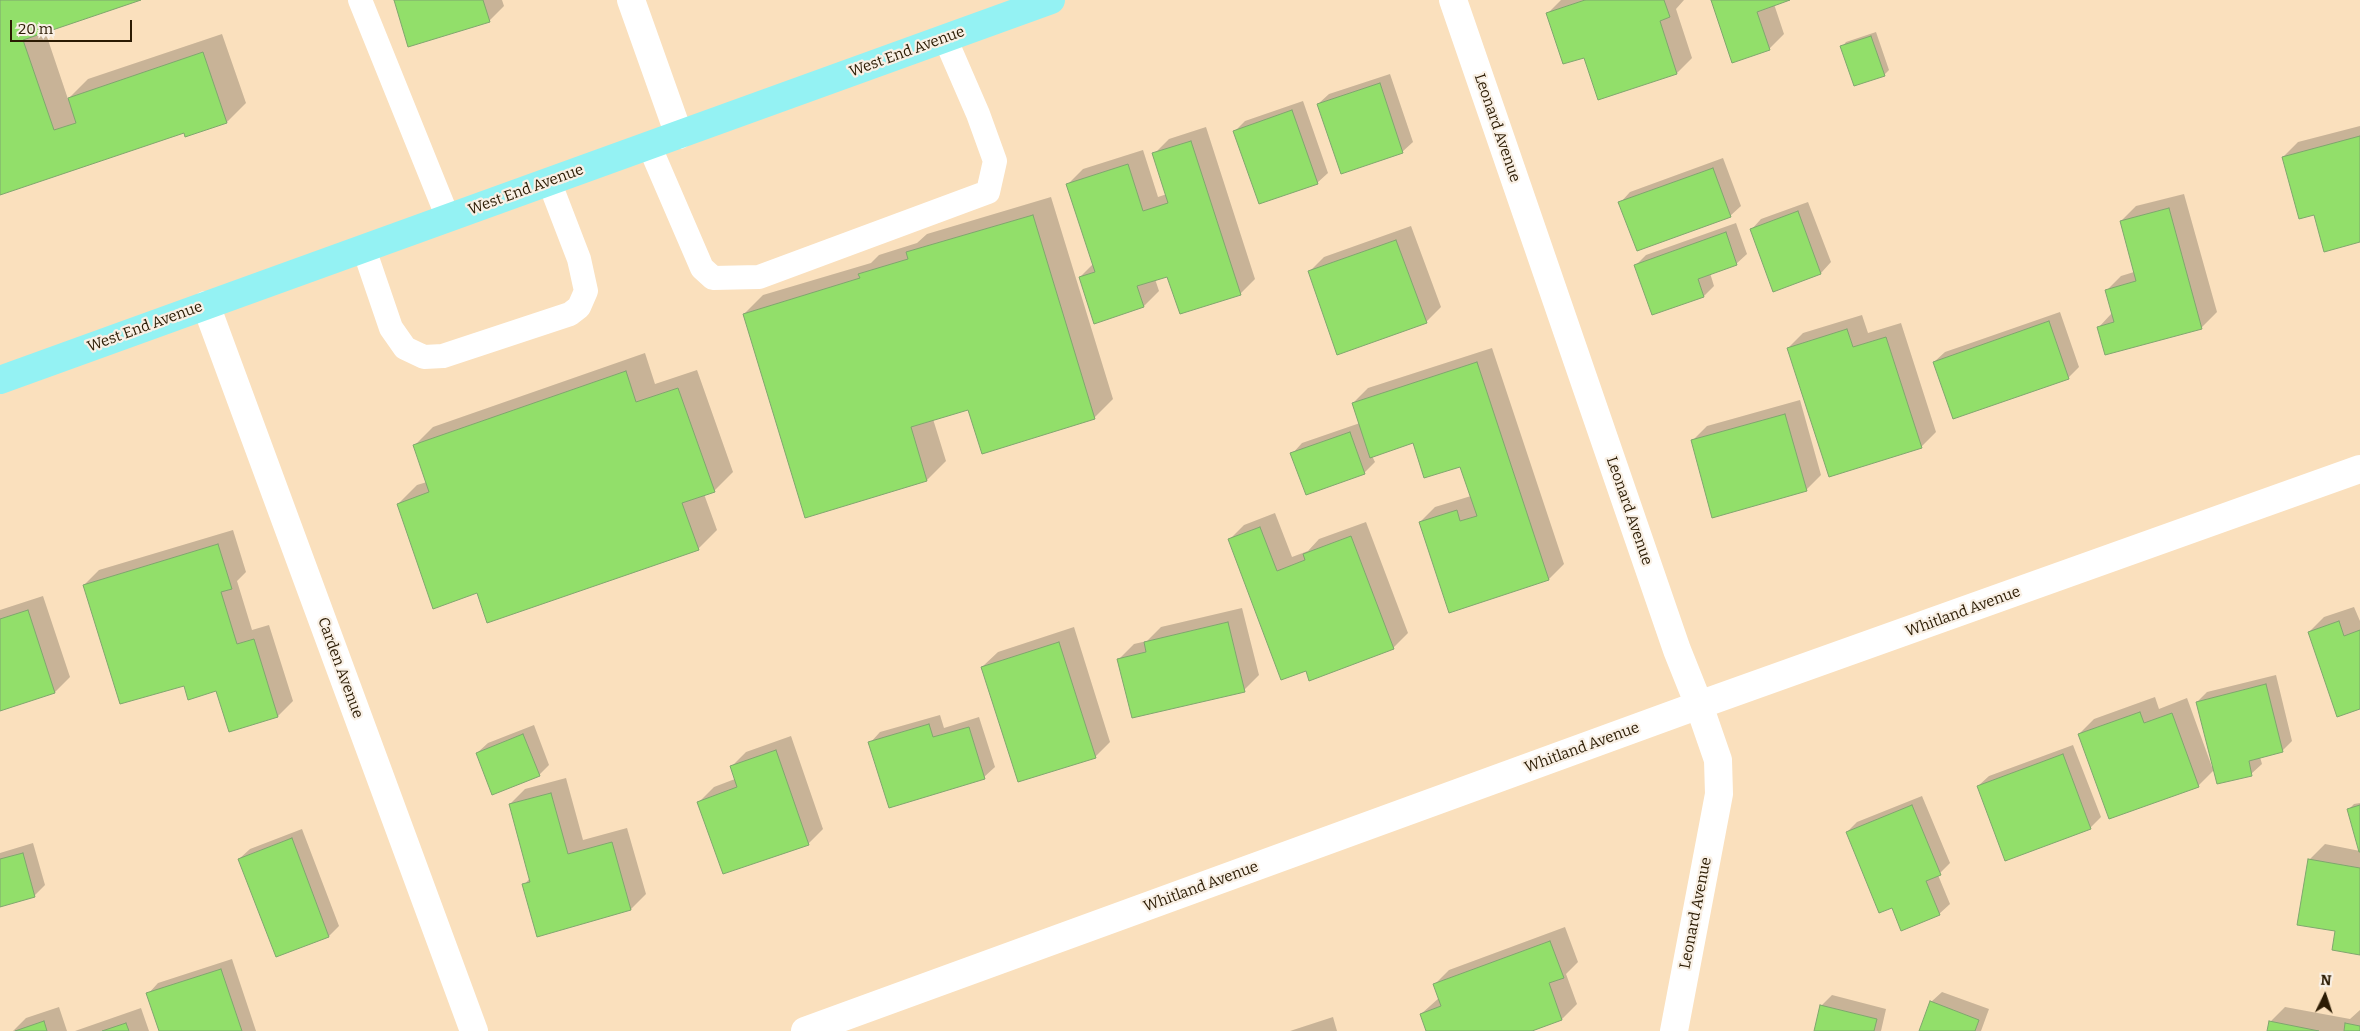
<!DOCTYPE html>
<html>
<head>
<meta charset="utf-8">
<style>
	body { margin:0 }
	#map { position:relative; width:2360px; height:1031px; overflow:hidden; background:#fae0bd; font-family:Bitter,serif }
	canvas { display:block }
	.north { position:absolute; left:2300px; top:971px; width:50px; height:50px; -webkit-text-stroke:4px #f9f0e5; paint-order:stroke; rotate:4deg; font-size:14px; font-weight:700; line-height:20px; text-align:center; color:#2b1b03 }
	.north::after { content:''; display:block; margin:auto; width:18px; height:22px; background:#2b1b03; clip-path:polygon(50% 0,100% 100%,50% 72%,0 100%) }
	.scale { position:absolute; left:10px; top:20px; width:122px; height:22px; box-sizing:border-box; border:2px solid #2b1b03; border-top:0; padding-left:6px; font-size:15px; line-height:18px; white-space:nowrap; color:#2b1b03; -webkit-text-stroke:4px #f9f0e5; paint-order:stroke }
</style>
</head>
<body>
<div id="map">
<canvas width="2360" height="1031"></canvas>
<div class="north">N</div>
<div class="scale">20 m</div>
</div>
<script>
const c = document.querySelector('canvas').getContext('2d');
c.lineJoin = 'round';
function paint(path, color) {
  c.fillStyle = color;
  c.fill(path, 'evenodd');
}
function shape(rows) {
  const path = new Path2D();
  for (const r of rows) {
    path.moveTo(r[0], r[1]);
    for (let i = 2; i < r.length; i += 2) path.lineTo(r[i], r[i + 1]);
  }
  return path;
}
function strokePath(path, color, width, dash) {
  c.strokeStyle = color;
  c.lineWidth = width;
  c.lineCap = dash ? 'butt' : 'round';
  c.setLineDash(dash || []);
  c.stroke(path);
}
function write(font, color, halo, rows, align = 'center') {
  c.font = font + ' Bitter,serif';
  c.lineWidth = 4.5;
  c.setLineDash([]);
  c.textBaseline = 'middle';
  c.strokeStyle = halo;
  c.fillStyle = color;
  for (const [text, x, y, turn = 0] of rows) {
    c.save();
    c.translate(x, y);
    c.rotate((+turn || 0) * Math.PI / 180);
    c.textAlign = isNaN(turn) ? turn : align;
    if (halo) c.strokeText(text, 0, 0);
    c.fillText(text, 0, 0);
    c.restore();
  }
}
const shadow = shape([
	[0,0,137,0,45,31,68,99,88,79,222,34,246,103,227,122,186,135,185,131,0,194],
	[395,0,502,0,504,6,489,21],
	[1561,0,1684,0,1676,9,1692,58,1677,73,1585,56,1548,13],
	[1712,0,1786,0,1774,4,1784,34,1769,49],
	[1876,32,1889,70,1884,75,1842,47,1846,42],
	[1390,74,1413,142,1402,152,1318,104,1329,94],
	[1303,101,1328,173,1317,183,1235,131,1245,121],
	[2360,126,2360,240,2315,214,2283,157,2298,142],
	[1206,127,1255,279,1240,294,1168,275,1155,279,1159,291,1144,306,1080,277,1093,264,1068,184,1083,169,1143,150,1158,197,1167,194,1154,154,1169,139],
	[1723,158,1741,206,1730,216,1620,203,1630,192],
	[2184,194,2217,312,2202,327,2105,354,2098,328,2112,313,2106,291,2121,276,2134,272,2121,221,2136,206],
	[1051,197,1113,399,1094,418,969,408,933,419,946,461,927,480,806,516,744,314,763,295,871,263,879,255,917,243,927,234],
	[1808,202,1831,262,1821,273,1774,290,1751,230,1761,219],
	[1736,223,1747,254,1736,264,1710,273,1714,286,1704,296,1653,314,1636,265,1646,255],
	[1411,226,1441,307,1426,322,1309,272,1324,257],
	[2060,312,2079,367,2068,378,1934,362,1945,352],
	[1862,315,1868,333,1901,323,1936,432,1921,447,1788,348,1803,333],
	[1492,348,1564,564,1549,579,1420,522,1435,507,1471,496,1461,465,1413,442,1372,456,1375,462,1364,473,1292,454,1302,443,1360,423,1353,403,1368,388],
	[645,353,655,384,697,370,733,472,714,491,704,494,717,530,698,549,477,592,398,504,417,485,427,482,414,446,433,427],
	[1800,400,1821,475,1806,490,1692,441,1707,426],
	[1275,513,1292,557,1308,551,1319,539,1366,522,1408,633,1393,648,1306,670,1229,540,1244,525],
	[233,530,246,572,237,581,252,630,269,625,293,701,278,716,230,730,217,690,184,684,84,585,99,570],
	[43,596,70,677,55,692,0,710,0,610],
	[2354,607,2360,621,2360,708,2309,632,2324,617],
	[1242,608,1259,675,1244,690,1119,659,1134,644,1147,641,1161,627],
	[1074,627,1110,742,1095,757,982,667,998,652],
	[2276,675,2292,741,2282,751,2260,757,2262,764,2251,774,2214,770,2198,786,2079,734,2094,719,2155,697,2159,709,2187,698,2212,767,2213,766,2197,702,2207,692],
	[940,715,944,728,979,717,995,767,984,777,870,743,880,732],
	[534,725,549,765,539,775,477,753,488,743],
	[791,736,823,829,808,844,699,802,714,787,735,779,731,767,746,752],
	[2073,745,2101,817,2090,828,1978,786,1989,776],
	[566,778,583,840,627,828,646,894,631,909,524,885,530,878,510,804,525,789],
	[1922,796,1950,863,1938,875,1950,904,1939,914,1893,906,1847,832,1857,822],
	[2360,803,2360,850,2349,809,2354,804],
	[302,829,339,926,329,936,277,956,239,859,250,849],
	[33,843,45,885,34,896,0,905,0,853],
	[2325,844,2360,851,2360,954,2336,930,2310,859],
	[1565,927,1578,962,1566,974,1577,1004,1562,1019,1529,1031,1427,1031,1421,1014,1439,998,1434,985,1449,970],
	[232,959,256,1031,160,1031,148,994,158,983],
	[1942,992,1989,1009,1981,1031,1920,1031,1931,1002],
	[1832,995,1886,1009,1881,1031,1815,1031,1821,1006],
	[59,1007,67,1031,13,1031,26,1018],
	[2285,1007,2350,1019,2360,1010,2360,1031,2268,1031,2270,1022],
	[141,1008,149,1031,75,1031],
	[1333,1017,1337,1031,1290,1031]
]);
const building = shape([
	[0,0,141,0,23,40,54,130,76,123,68,98,203,52,227,123,185,137,184,133,0,195,0,0],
	[394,0,483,0,490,22,408,47,394,0],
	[1585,0,1664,0,1670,17,1660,21,1677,74,1598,100,1584,58,1563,64,1546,13,1585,0],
	[1711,0,1790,0,1757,12,1770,50,1732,63,1711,0],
	[1871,36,1885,76,1854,86,1840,46,1871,36],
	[1380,83,1403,153,1341,174,1317,104,1380,83],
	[1292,110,1318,184,1259,204,1233,131,1292,110],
	[2360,136,2360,242,2324,252,2314,215,2299,219,2282,157,2360,136],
	[1191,141,1241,295,1180,314,1167,277,1137,286,1144,307,1094,324,1079,277,1095,272,1066,184,1128,164,1143,211,1168,203,1152,153,1191,141],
	[1713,168,1731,217,1637,251,1618,202,1713,168],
	[2169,208,2202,329,2105,355,2097,327,2114,322,2105,290,2136,281,2120,221,2169,208],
	[1798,211,1821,274,1773,292,1750,229,1798,211],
	[1033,215,1095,419,982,454,968,410,911,427,927,481,805,518,743,314,860,278,858,274,908,259,906,252,1033,215],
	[1726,232,1737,265,1698,279,1704,297,1652,315,1634,265,1726,232],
	[1396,240,1427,323,1337,355,1308,271,1396,240],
	[2049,321,2069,379,1953,419,1933,362,2049,321],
	[1847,329,1853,347,1886,337,1922,448,1829,477,1787,348,1847,329],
	[1477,362,1549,580,1449,613,1419,522,1457,510,1460,521,1477,516,1460,467,1424,478,1413,443,1370,458,1352,403,1477,362],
	[626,371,636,402,678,388,715,492,682,503,699,550,487,623,477,593,433,609,397,504,429,492,413,445,626,371],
	[1785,414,1807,491,1712,518,1691,440,1785,414],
	[1350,432,1365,474,1306,495,1290,453,1350,432],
	[1260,527,1277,571,1305,560,1303,554,1351,536,1394,649,1309,681,1306,671,1281,680,1228,539,1260,527],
	[218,544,232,589,221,592,237,644,254,639,278,717,229,732,216,691,188,700,184,686,120,704,83,585,218,544],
	[28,610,55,693,0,711,0,619,28,610],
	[2339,621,2344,636,2360,630,2360,709,2337,717,2308,632,2339,621],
	[1228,622,1245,692,1132,718,1117,659,1146,652,1144,642,1228,622],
	[1059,642,1096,758,1018,782,981,667,1059,642],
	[2266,684,2283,752,2249,761,2252,776,2217,784,2196,702,2266,684],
	[2140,712,2144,723,2172,713,2199,787,2109,819,2078,734,2140,712],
	[929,724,933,737,969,727,985,779,889,808,868,742,929,724],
	[523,734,540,776,492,795,476,753,523,734],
	[776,750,809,845,723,874,697,802,737,787,730,766,776,750],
	[2063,754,2091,829,2005,861,1977,786,2063,754],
	[551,793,568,854,612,842,631,910,537,937,522,884,530,882,509,804,551,793],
	[1912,805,1941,875,1926,881,1940,915,1901,931,1892,908,1879,913,1846,832,1912,805],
	[2360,805,2360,852,2359,852,2347,809,2360,805],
	[292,838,329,937,276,957,238,859,292,838],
	[23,853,35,897,0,907,0,859,23,853],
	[2308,859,2360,868,2360,955,2332,950,2335,931,2297,925,2308,859],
	[1550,941,1564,978,1549,983,1562,1020,1532,1031,1426,1031,1420,1014,1441,1006,1433,984,1550,941],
	[221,969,242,1031,159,1031,146,993,221,969],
	[1930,1001,1979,1020,1975,1031,1919,1031,1930,1001],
	[1820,1005,1877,1019,1874,1031,1814,1031,1820,1005],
	[44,1021,47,1031,15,1031,44,1021],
	[2269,1021,2319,1031,2267,1031,2269,1021],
	[126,1023,129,1031,102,1031,126,1023],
	[2345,1023,2360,1026,2360,1031,2344,1031,2345,1023]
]);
const service = shape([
	[360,0,448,218],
	[649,145,702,268,713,278,759,277,988,192,995,161,978,114,945,38],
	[364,249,391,328,405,348,424,357,443,356,570,314,579,307,586,291,579,259,549,181]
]);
const minor = shape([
	[631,0,679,135],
	[1453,0,1677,650,1699,705,1718,760,1719,794,1674,1031],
	[206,305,474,1031],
	[805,1031,1699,705,2360,469]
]);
const primary = shape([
	[0,380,1051,0]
]);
const streetNames = [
	["West End Avenue",907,52,-20],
	["Leonard Avenue",1497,128,71],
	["West End Avenue",526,190,-20],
	["West End Avenue",145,327,-20],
	["Leonard Avenue",1629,511,71],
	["Whitland Avenue",1963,612,-20],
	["Carden Avenue",340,668,70],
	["Whitland Avenue",1582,748,-20],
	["Whitland Avenue",1201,887,-20],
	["Leonard Avenue",1696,913,-79]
];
paint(shadow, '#0003');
paint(building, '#92df6a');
strokePath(building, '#7fa66e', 1);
strokePath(service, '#fff', 24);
strokePath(minor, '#fff', 28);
strokePath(primary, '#94f2f3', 28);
write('15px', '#2b1b03', '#f9f0e5', streetNames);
</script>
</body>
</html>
